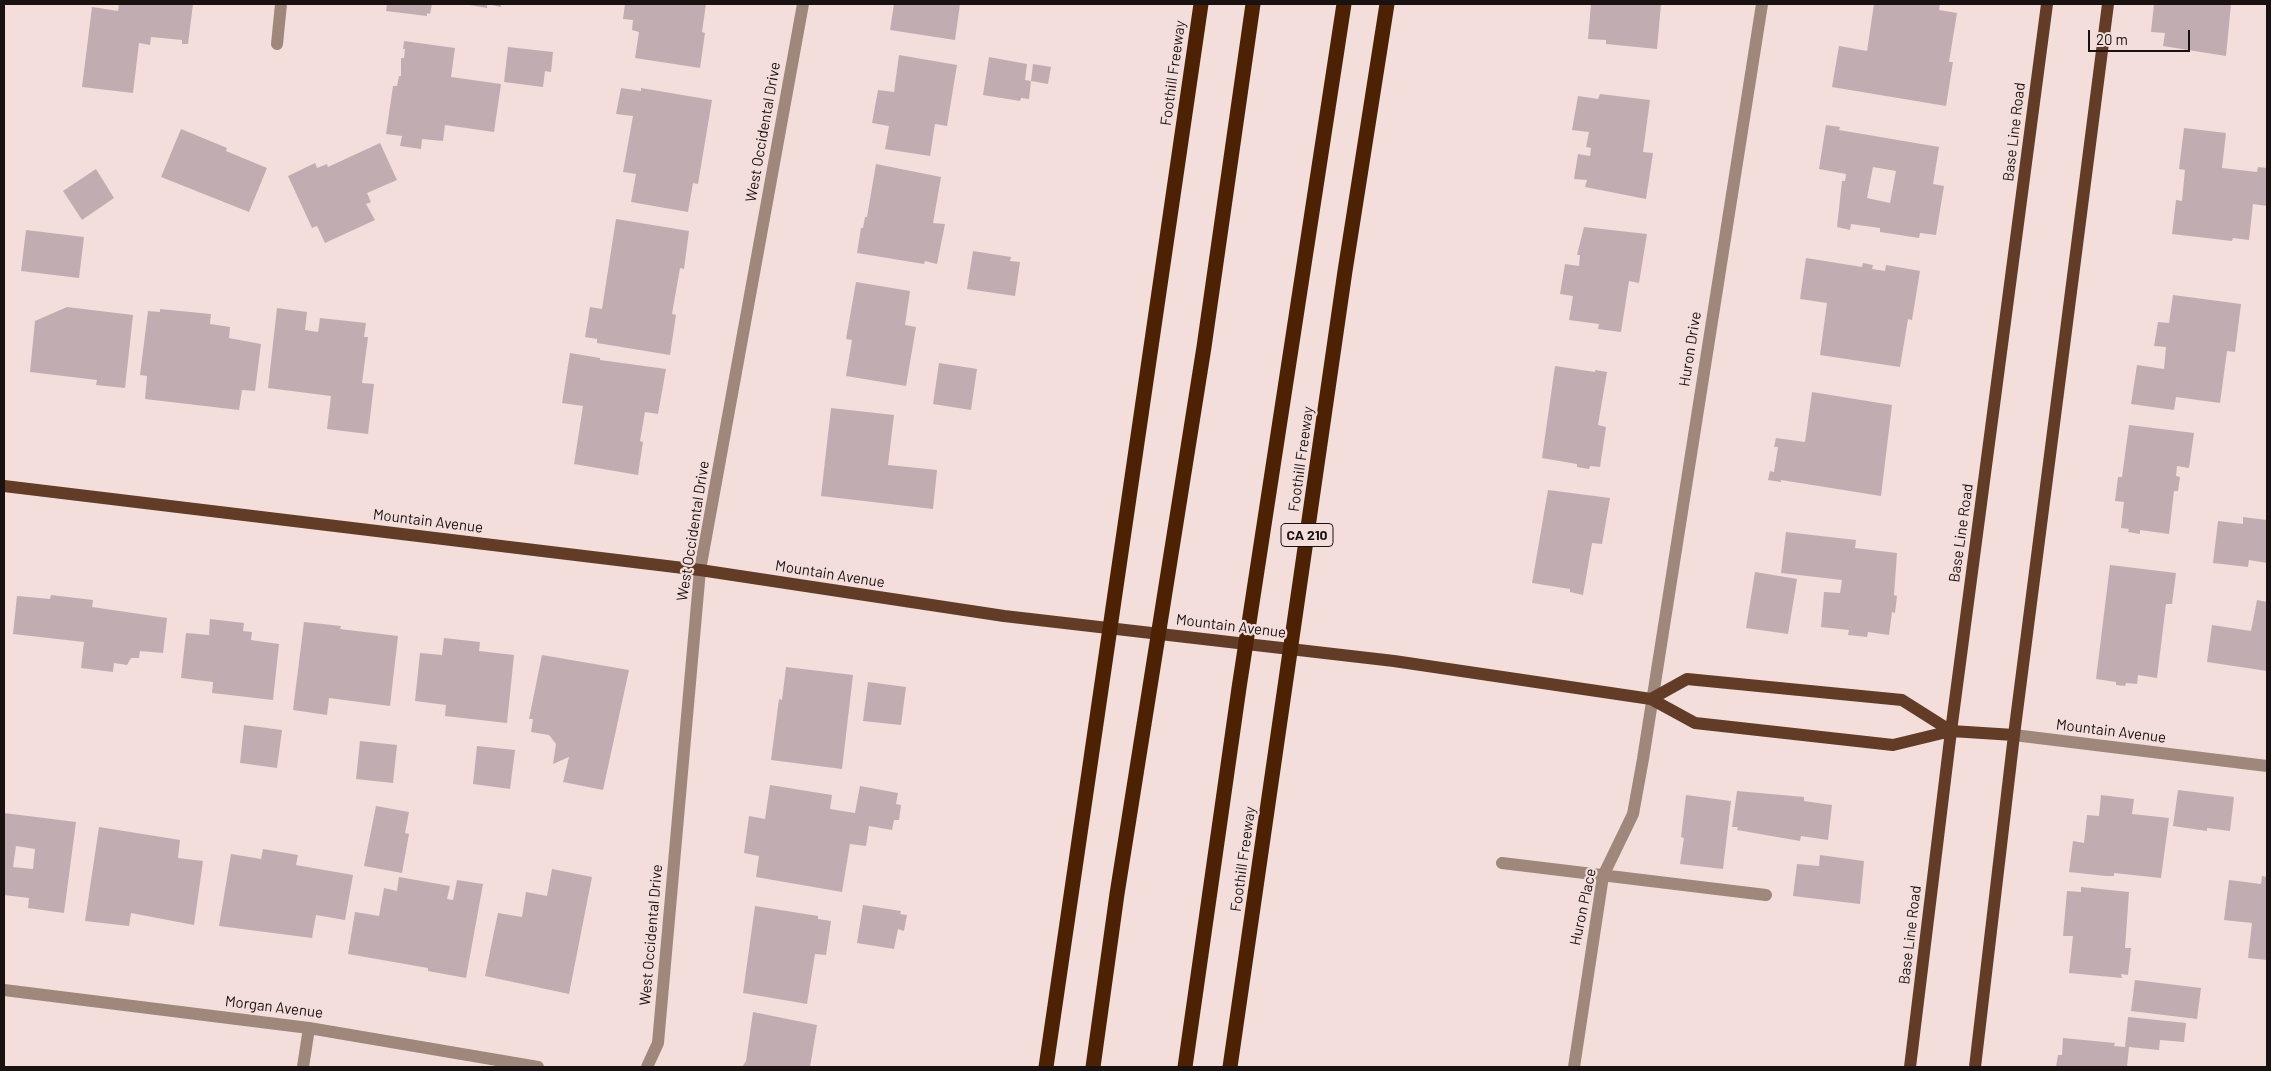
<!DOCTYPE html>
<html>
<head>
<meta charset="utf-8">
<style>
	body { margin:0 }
	#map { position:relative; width:2271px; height:1071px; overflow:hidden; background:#f3dedc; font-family:Barlow,sans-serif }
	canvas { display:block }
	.frame { position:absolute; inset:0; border:5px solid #191211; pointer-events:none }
	.scale { position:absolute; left:2088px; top:30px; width:102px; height:22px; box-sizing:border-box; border:2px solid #191211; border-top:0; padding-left:6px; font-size:15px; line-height:18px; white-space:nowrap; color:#191211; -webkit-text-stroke:4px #f3dedc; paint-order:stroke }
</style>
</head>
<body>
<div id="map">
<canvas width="2271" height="1071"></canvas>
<div class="frame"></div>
<div class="scale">20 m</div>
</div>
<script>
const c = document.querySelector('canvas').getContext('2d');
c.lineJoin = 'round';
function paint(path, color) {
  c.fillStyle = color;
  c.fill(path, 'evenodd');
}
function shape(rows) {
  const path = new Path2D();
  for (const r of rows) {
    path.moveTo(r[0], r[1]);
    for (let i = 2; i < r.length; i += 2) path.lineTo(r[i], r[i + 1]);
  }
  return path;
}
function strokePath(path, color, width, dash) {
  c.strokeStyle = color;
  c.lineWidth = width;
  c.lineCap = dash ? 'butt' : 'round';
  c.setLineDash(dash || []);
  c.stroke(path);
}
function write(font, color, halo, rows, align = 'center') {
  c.font = font + ' Barlow,sans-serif';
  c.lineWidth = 4.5;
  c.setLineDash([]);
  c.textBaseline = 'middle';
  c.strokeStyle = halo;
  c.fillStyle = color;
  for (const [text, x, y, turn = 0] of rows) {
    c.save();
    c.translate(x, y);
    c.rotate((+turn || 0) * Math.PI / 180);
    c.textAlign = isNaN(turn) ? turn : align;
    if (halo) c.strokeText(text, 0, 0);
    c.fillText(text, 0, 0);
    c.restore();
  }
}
const building = shape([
	[119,4,193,4,188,44,182,44,182,40,151,37,150,45,139,43,133,93,82,87,92,7,118,11],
	[387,4,432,4,430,14,427,13,427,16,386,11],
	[464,4,487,4,487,8],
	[487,4,501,4,501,7],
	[625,4,706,4,702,32,705,33,700,68,635,58,639,32,632,30,633,20,623,19],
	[894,4,960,4,955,40,890,30],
	[1591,4,1661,4,1657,49,1606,44,1606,40,1588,39],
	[1874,4,1940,4,1939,10,1957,13,1949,62,1953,62,1946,106,1832,87,1839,46,1867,51],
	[2154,4,2231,4,2226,56,2163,46,2165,33,2151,32],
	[404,41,455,48,451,77,501,84,494,132,445,125,443,141,422,139,421,149,400,146,402,136,386,134,393,86,397,86,399,76,401,76,401,58,404,58,405,49,403,49],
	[508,47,553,52,551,72,545,71,543,87,504,82],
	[899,55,957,65,947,126,935,124,930,156,885,149,889,126,872,123,878,90,894,92],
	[989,57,1027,64,1025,80,1031,81,1033,64,1051,67,1048,84,1031,81,1029,99,1021,98,1020,101,983,95],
	[621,88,641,91,641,88,712,100,698,184,693,183,688,212,631,202,636,174,623,172,633,116,616,114],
	[1600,94,1650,100,1643,152,1653,153,1646,199,1585,187,1587,180,1574,179,1578,154,1590,156,1591,148,1586,147,1589,132,1572,130,1578,96,1598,99],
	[1826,125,1840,127,1839,130,1939,147,1933,184,1944,186,1936,235,1920,233,1919,238,1880,232,1880,228,1851,224,1850,230,1837,227,1842,181,1845,181,1846,174,1819,169],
	[1873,167,1896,171,1890,203,1867,198],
	[2184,128,2226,133,2222,168,2257,172,2258,167,2267,168,2267,206,2253,204,2249,240,2233,238,2232,241,2172,234,2176,200,2182,201,2185,170,2179,169],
	[181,129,227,148,226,151,267,168,249,212,161,177],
	[380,143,397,180,367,193,371,202,366,204,375,220,325,243,317,226,312,228,288,176,315,163,317,168,327,164,328,167],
	[876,164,941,177,933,223,945,224,937,264,925,261,924,264,857,253,861,228,863,228,865,217,867,217],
	[96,169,114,198,82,220,63,191],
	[616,219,689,231,684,269,680,268,672,314,676,315,670,355,597,343,597,339,585,337,590,307,602,309],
	[1584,227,1647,234,1639,283,1629,281,1621,332,1598,329,1599,324,1569,320,1573,296,1560,294,1565,264,1579,266,1580,255,1577,255],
	[26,230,84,237,79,278,21,271],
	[973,251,1011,257,1010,261,1020,262,1015,296,967,289],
	[1806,258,1862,267,1863,263,1873,265,1872,269,1885,271,1886,265,1920,271,1912,320,1908,319,1900,367,1820,355,1827,303,1800,299],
	[856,282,910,291,905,325,916,327,906,386,846,376,852,340,846,339],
	[2173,295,2241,304,2235,352,2227,351,2220,403,2176,397,2174,410,2131,404,2137,365,2164,369,2166,347,2154,346,2158,322,2169,323],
	[67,307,133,315,125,388,96,385,97,380,30,372,35,321],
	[277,308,307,312,305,330,318,332,320,318,366,323,364,337,368,337,362,383,374,384,368,434,327,429,331,396,268,388],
	[160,309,211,314,210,324,230,327,229,338,261,344,255,391,242,390,239,410,145,399,147,376,140,375,148,311,160,312],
	[570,353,600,358,600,360,666,369,658,414,645,412,640,441,643,442,638,475,574,464,583,406,562,403],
	[939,363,977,369,971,410,933,404],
	[1555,366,1595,372,1595,370,1607,372,1598,425,1606,427,1600,467,1590,466,1589,469,1577,467,1577,464,1542,458],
	[1812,392,1892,405,1881,496,1781,480,1781,482,1768,480,1770,471,1774,472,1778,447,1774,447,1776,438,1805,442],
	[831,408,894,415,888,465,937,470,933,509,821,496],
	[2129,425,2194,433,2189,468,2177,466,2176,476,2180,477,2178,491,2174,491,2169,534,2140,530,2140,534,2128,532,2129,529,2121,528,2124,502,2115,501,2118,477,2122,477],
	[1548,490,1610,498,1602,544,1592,543,1583,595,1570,592,1570,589,1532,583],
	[2243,517,2267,520,2267,563,2249,560,2248,567,2213,563,2218,521,2243,524],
	[1786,532,1856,540,1855,548,1897,553,1894,595,1897,596,1895,613,1892,612,1889,635,1868,632,1867,637,1848,635,1849,630,1821,627,1824,592,1840,593,1842,580,1781,573],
	[2110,565,2176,573,2172,604,2166,604,2157,678,2138,675,2137,684,2126,683,2125,686,2116,685,2116,682,2096,679],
	[1755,572,1797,579,1788,634,1746,628],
	[51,595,93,600,92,607,167,618,163,653,140,651,139,658,131,658,127,665,114,663,113,672,81,668,84,642,13,634,17,596,50,599],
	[2257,600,2267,602,2267,671,2207,662,2212,625,2251,631],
	[210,619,244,623,243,631,252,632,251,640,279,644,273,700,212,693,213,682,181,678,186,633,209,635],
	[304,622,341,626,340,629,398,636,390,706,329,698,327,715,293,710],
	[444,638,480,642,479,651,514,655,507,723,445,716,446,705,415,701,420,653,442,655],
	[542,655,629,670,603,790,563,782,569,757,553,764,556,744,549,735,531,732,533,719,529,719],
	[786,667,853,675,842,769,771,760,779,699,782,700],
	[868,682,906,687,901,725,863,721],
	[244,725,282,730,277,768,240,763],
	[360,741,397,745,393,783,356,779],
	[477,746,515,750,510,789,473,784],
	[770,785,832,795,830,809,855,813,860,786,898,793,896,804,901,805,899,820,894,820,892,830,869,826,866,846,850,844,842,892,756,877,759,856,744,853,749,816,765,819],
	[2178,790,2234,797,2230,831,2207,828,2207,831,2173,826],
	[1737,791,1804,797,1804,801,1832,805,1828,840,1801,836,1800,841,1737,830,1738,827,1732,827],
	[1686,795,1731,801,1723,869,1680,864,1684,838,1681,837],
	[2101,795,2134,799,2132,814,2169,818,2161,878,2114,873,2114,876,2106,876,2069,872,2073,841,2084,843,2087,815,2099,816],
	[376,806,409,812,405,833,409,834,402,873,364,866],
	[4,813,76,822,64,913,28,908,29,898,4,895],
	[16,846,35,849,33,869,13,867],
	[99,827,180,840,178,858,203,861,194,925,131,913,129,926,85,921],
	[263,849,298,855,296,865,353,875,345,920,316,915,312,938,219,926,231,854,261,859],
	[1820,855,1864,861,1860,904,1793,896,1797,864,1819,866],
	[552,869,592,877,569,994,485,976,498,913,522,917,526,892,547,896],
	[2262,876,2267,877,2267,960,2248,958,2252,923,2224,920,2229,880,2261,884],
	[399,877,450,886,447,899,453,900,457,880,483,884,466,978,428,971,428,968,348,954,355,912,379,916,384,888,397,891],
	[2081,887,2129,892,2125,948,2131,948,2128,975,2121,974,2122,978,2069,973,2073,936,2063,936,2067,891,2081,892],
	[863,905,901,911,900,914,907,915,904,931,898,929,894,949,857,943],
	[755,906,818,916,818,919,831,921,826,955,815,954,807,1004,743,993],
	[2135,980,2201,988,2197,1019,2131,1011],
	[753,1012,817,1025,810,1067,742,1067,746,1061],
	[2128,1017,2186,1023,2184,1042,2160,1040,2159,1050,2129,1047,2127,1067,2056,1067,2058,1055,2062,1055,2063,1038,2115,1043,2114,1046,2125,1047]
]);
const minor = shape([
	[277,44,281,4],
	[2014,735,2267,766],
	[1502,863,1766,895],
	[4,990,309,1028,538,1067],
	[303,1067,309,1028],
	[647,1067,658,1043,700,570,803,4],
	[1574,1067,1603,876,1633,814,1643,759,1762,4]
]);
const major = shape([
	[4,486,700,570,1004,616,1394,661,1651,699,1695,723,1893,745,1951,731,2014,735],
	[1651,699,1687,679,1902,700,1951,731],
	[1910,1067,1951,731,2047,4],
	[1975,1067,2014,735,2108,4]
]);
const highway = shape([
	[1046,1067,1201,4],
	[1093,1067,1117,894,1204,347,1253,4],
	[1185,1067,1239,688,1344,4],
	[1230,1067,1345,271,1387,4]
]);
const shields = [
	[1307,535,52]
];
const shieldNames = [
	["CA 210",1307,535]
];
const streetNames = [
	["Foothill Freeway",1173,73,-82],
	["West Occidental Drive",763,132,-80],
	["Base Line Road",2014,132,-83],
	["Huron Drive",1690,349,-81],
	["Foothill Freeway",1301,459,-82],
	["Mountain Avenue",428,521,7],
	["West Occidental Drive",693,531,-81],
	["Base Line Road",1961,533,-82],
	["Mountain Avenue",830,574,9],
	["Mountain Avenue",1231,626,7],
	["Mountain Avenue",2111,731,7],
	["Foothill Freeway",1243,859,-82],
	["Huron Place",1583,907,-78],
	["West Occidental Drive",651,935,-85],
	["Base Line Road",1910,935,-83],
	["Morgan Avenue",274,1007,7]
];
paint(building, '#c1adb1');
strokePath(minor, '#9f877b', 12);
strokePath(major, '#623c26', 12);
strokePath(highway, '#4c2104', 15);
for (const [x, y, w] of shields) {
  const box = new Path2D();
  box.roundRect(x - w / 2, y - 11.5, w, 23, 4);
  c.fillStyle = '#f3dedc';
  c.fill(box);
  strokePath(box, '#191211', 1);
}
write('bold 14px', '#191211', null, shieldNames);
write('15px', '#191211', '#f3dedc', streetNames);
</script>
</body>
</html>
